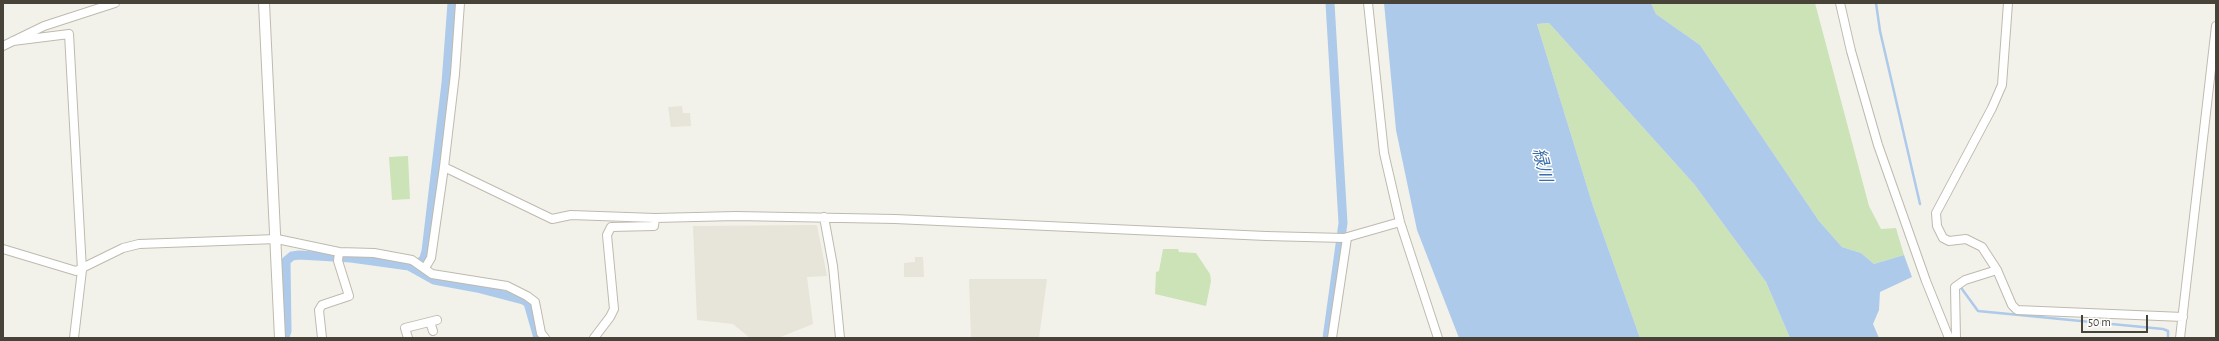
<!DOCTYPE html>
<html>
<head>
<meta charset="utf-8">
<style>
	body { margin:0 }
	#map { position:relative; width:2219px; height:341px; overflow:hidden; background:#f3f2ea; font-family:"Alegreya Sans",sans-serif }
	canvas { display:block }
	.frame { position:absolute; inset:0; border:4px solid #474339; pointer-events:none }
	.scale { position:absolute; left:2081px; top:315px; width:67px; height:18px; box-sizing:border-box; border:2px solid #474339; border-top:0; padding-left:5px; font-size:12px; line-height:14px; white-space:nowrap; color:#474339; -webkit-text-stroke:3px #fff; paint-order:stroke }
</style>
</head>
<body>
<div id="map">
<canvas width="2219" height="341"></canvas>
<div class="frame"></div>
<div class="scale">50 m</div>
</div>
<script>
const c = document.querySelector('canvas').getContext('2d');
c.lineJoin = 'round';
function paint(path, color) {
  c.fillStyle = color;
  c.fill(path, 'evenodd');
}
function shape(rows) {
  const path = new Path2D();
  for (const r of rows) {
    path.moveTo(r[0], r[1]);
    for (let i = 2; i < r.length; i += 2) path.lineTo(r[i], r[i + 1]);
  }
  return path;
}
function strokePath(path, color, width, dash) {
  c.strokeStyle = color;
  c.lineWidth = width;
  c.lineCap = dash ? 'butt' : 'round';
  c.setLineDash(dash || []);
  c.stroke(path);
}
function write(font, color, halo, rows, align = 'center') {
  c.font = font + ' "Alegreya Sans","Noto Sans JP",sans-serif';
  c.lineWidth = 3;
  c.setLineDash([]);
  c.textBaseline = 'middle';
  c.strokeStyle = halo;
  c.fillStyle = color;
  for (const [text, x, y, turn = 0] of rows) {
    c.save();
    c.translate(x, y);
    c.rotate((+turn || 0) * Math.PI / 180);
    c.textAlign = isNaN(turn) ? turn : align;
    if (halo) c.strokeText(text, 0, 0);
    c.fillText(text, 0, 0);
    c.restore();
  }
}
const residential = shape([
	[682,106,683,113,690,113,691,126,671,127,668,107],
	[817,225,827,276,807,277,813,324,778,338,750,338,733,324,697,320,693,226],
	[915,257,923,257,924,277,904,277,904,263,915,262],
	[969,279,1047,279,1039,338,971,338]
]);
const green = shape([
	[1651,3,1815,3,1869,206,1881,229,1896,228,1904,255,1874,264,1861,253,1842,247,1819,221,1700,45,1656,14],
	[1549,23,1694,184,1766,282,1790,338,1640,338,1593,206,1537,24],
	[408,156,410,199,392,200,389,157],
	[1163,249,1178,249,1179,252,1196,253,1210,274,1211,281,1206,306,1155,294,1156,272,1159,271]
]);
const water = shape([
	[1384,3,1651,3,1656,14,1700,45,1819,221,1842,247,1861,253,1874,264,1904,255,1912,277,1880,292,1879,310,1873,324,1879,338,1790,338,1766,282,1694,184,1549,23,1537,24,1593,206,1640,338,1459,338,1417,230,1396,130]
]);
const stream = shape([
	[1876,3,1880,31,1920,204],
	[1962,289,1978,311,2163,329,2168,331,2168,338]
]);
const canal = shape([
	[415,269,424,258,426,251,446,83,452,3],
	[285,337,287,331,286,261,292,256,299,255,351,258,409,266,434,280,477,288,523,300,528,303,538,338],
	[1327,338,1343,223,1330,3]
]);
const minor = shape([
	[1368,3,1384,153,1400,222,1438,338],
	[1840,3,1851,51,1878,145,1926,281,1949,338],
	[2008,3,2002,85,1992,108,1936,213,1937,226,1943,238,1949,241,1966,239,1982,247,1997,270,2012,305,2017,310,2183,317],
	[13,41,69,34,82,270,74,338],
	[3,46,44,26,115,3],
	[444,167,552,219,571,215,655,218,736,216,895,219,1266,236,1344,238,1400,222],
	[824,217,833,266,840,338],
	[3,249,76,271,123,248,139,244,277,239,339,252,374,253,412,260,432,274,507,286,527,296,535,302,541,333,545,338],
	[425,268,431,258,444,167,455,74,460,3],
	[430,322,433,331],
	[322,338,319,310,322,305,349,296,338,261,339,252],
	[408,338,405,328,437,320],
	[594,338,610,317,614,309,607,235,611,227,654,226,655,218],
	[1332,338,1347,238],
	[1956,338,1955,287,1965,280,1997,270],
	[2180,338,2216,26]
]);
const tertiary = shape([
	[264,3,280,338]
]);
const waterNames = [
	["緑川",1542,165,76]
];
paint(residential, '#e7e4d9');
paint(green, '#cbe3b7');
paint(water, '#adcaea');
strokePath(stream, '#adcaea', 2.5);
strokePath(canal, '#adcaea', 9);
strokePath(minor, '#bebaae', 10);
strokePath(tertiary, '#bebaae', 12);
strokePath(minor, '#fff', 8);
strokePath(tertiary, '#fff', 10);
write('italic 17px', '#3c6fa9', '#fff', waterNames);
</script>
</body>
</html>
